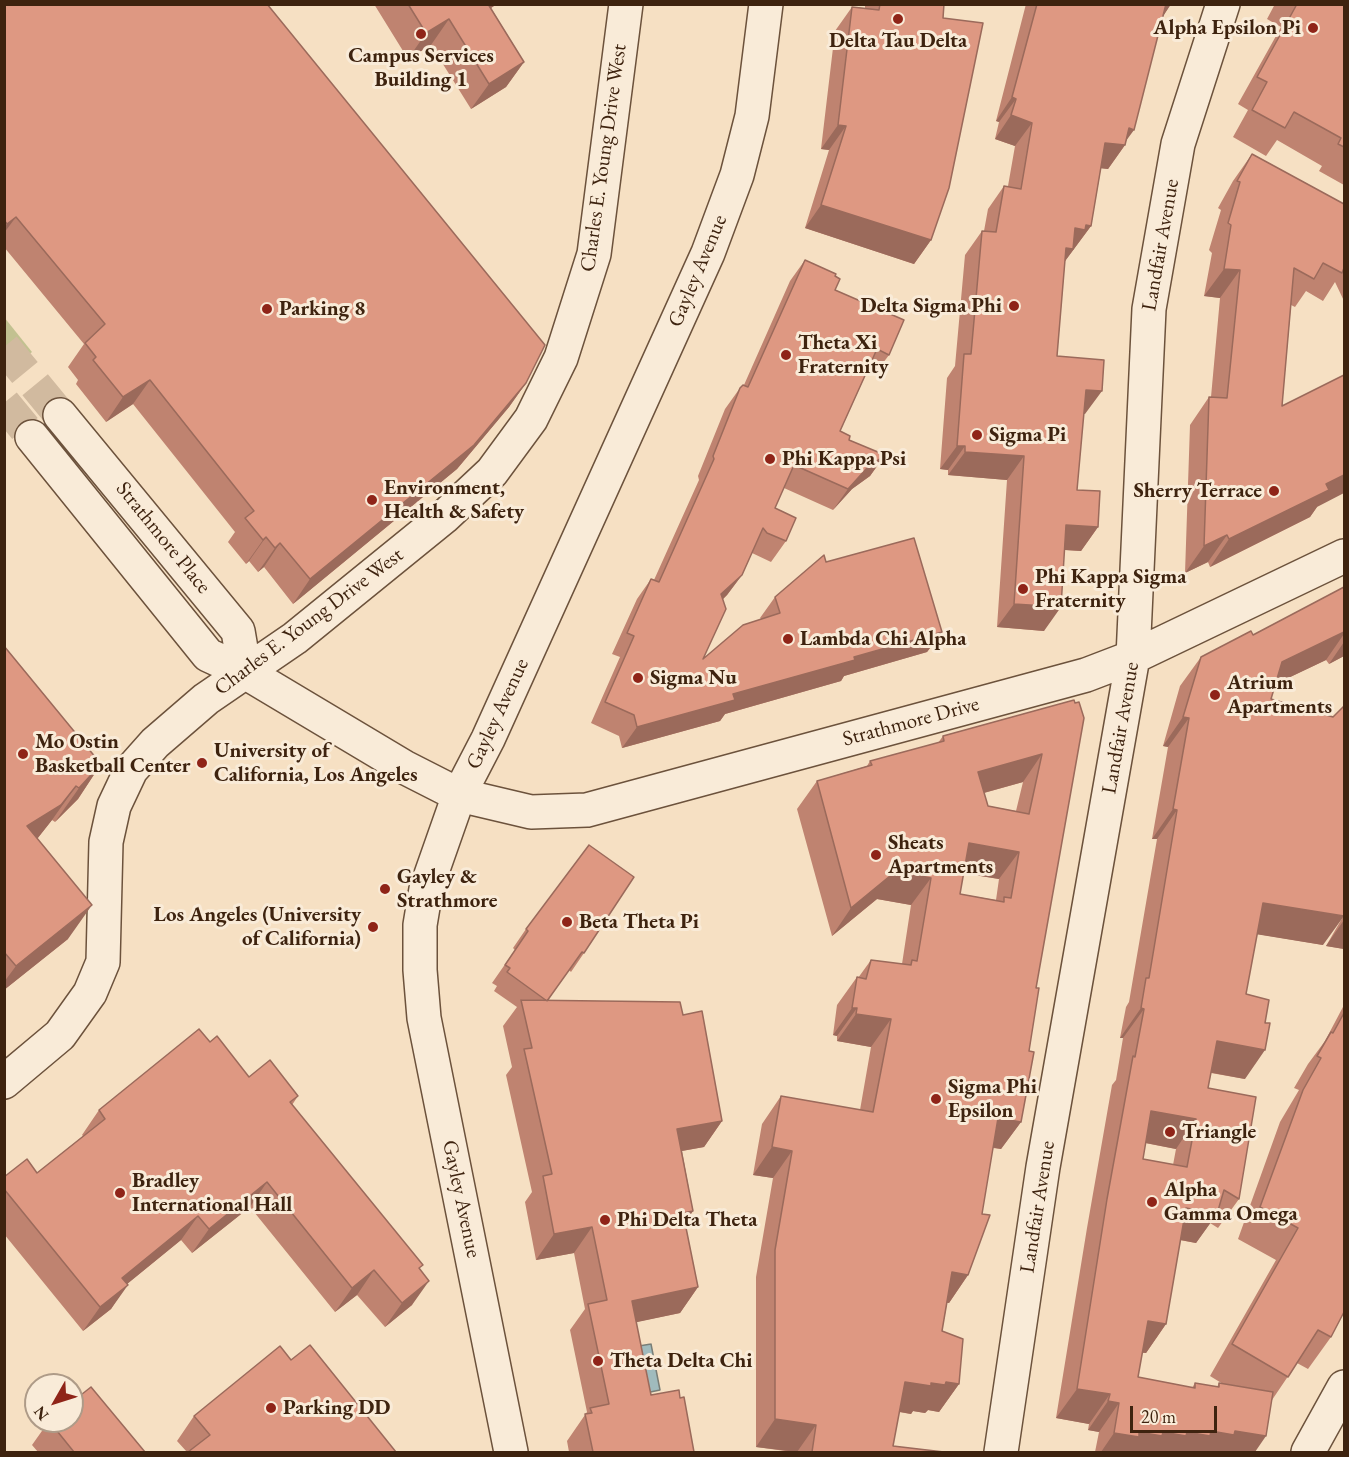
<!DOCTYPE html>
<html>
<head>
<meta charset="utf-8">
<style>
	body { margin:0 }
	#map { position:relative; width:1349px; height:1457px; overflow:hidden; background:#f6e0c3; font-family:"EB Garamond",serif }
	canvas { display:block }
	.frame { position:absolute; inset:0; border:6px solid #3e230f; pointer-events:none }
	.north { position:absolute; left:24px; top:1373px; width:60px; height:60px; box-sizing:border-box; background:#f9ebd8; border:2px solid #ae9b88; border-radius:50%; rotate:231deg; font-size:16px; font-weight:700; line-height:24px; text-align:center; color:#3e230f }
	.north::after { content:''; display:block; margin:auto; width:21px; height:27px; background:#8f2418; clip-path:polygon(50% 0,100% 100%,50% 72%,0 100%) }
	.scale { position:absolute; left:1130px; top:1406px; width:87px; height:27px; box-sizing:border-box; border:3px solid #3e230f; border-top:0; padding-left:8px; font-size:18px; line-height:21px; white-space:nowrap; color:#3e230f; -webkit-text-stroke:4px #f9ebd8; paint-order:stroke }
</style>
</head>
<body>
<div id="map">
<canvas width="1349" height="1457"></canvas>
<div class="frame"></div>
<div class="north">N</div>
<div class="scale">20 m</div>
</div>
<script>
const c = document.querySelector('canvas').getContext('2d');
c.lineJoin = 'round';
function paint(path, color) {
  c.fillStyle = color;
  c.fill(path, 'evenodd');
}
function shape(rows) {
  const path = new Path2D();
  for (const r of rows) {
    path.moveTo(r[0], r[1]);
    for (let i = 2; i < r.length; i += 2) path.lineTo(r[i], r[i + 1]);
  }
  return path;
}
function strokePath(path, color, width, dash) {
  c.strokeStyle = color;
  c.lineWidth = width;
  c.lineCap = dash ? 'butt' : 'round';
  c.setLineDash(dash || []);
  c.stroke(path);
}
function write(font, color, halo, rows, align = 'center') {
  c.font = font + ' "EB Garamond",serif';
  c.lineWidth = 6;
  c.setLineDash([]);
  c.textBaseline = 'middle';
  c.strokeStyle = halo;
  c.fillStyle = color;
  for (const [text, x, y, turn = 0] of rows) {
    c.save();
    c.translate(x, y);
    c.rotate((+turn || 0) * Math.PI / 180);
    c.textAlign = isNaN(turn) ? turn : align;
    if (halo) c.strokeText(text, 0, 0);
    c.fillText(text, 0, 0);
    c.restore();
  }
}
const green = shape([
	[4,317,32,352,5,375,4,375]
]);
const water = shape([
	[651,1344,660,1390,636,1395,627,1348,651,1344]
]);
const minorTunnel = shape([
	[4,347,60,415],
	[4,403,32,437]
]);
const minor = shape([
	[60,415,238,631,245,672],
	[32,437,208,655,245,672,404,767,459,795,531,812,587,810,1086,675,1133,657,1344,556],
	[4,1082,60,1035,90,993,103,962,106,842,114,806,131,770,155,743,206,699,295,638,444,517,492,472,531,419,561,358,594,254,626,4],
	[511,1452,424,1018,420,970,420,925,426,889,459,795,488,739,708,253,737,175,752,116,766,4],
	[1001,1452,1043,1167,1133,657,1149,309,1178,144,1223,4],
	[1308,1452,1344,1387]
]);
const wall = shape([
	[4,4,526,383,509,407,457,469,293,604,264,567,258,572,249,561,246,564,228,542,235,532,133,404,106,422,76,384,78,380,68,367,84,344,4,247],
	[374,4,497,4,491,8,524,62,506,87,471,109,431,45,408,59],
	[865,4,944,4,931,240,914,264,805,228,829,150,821,149,835,31,852,7,865,8],
	[1026,4,1171,4,1163,16,1125,145,1108,169,1101,168,1091,226,1065,261,1057,356,1085,414,1083,414,1077,490,1098,527,1081,551,1065,550,1044,631,997,627,1007,480,948,475,948,470,940,469,947,378,955,366,965,255,982,231,984,231,988,209,1004,186,1008,186,1015,146,995,139,999,122,996,121],
	[1275,4,1344,4,1344,185,1319,171,1322,166,1277,140,1266,156,1233,137,1248,110,1238,104,1281,27,1267,19],
	[1252,154,1344,204,1344,301,1335,282,1323,301,1306,291,1295,307,1291,305,1282,406,1317,507,1310,517,1210,567,1208,562,1185,573,1190,425,1209,397,1211,397,1220,298,1204,296,1212,253,1209,250,1221,210,1218,208,1233,181],
	[805,260,835,276,835,290,889,355,874,375,867,372,840,431,849,440,885,455,870,476,852,489,833,510,784,488,775,508,786,541,771,562,752,553,742,575,727,595,723,599,703,659,761,619,760,618,775,597,826,562,942,632,927,652,844,676,841,681,725,714,720,721,622,748,619,736,591,723,620,657,612,654,637,599,651,579,654,580,699,480,698,476,725,409,740,388,744,385,790,281],
	[1344,587,1344,656,1329,664,1326,660,1275,684,1271,699,1323,945,1257,934,1246,994,1245,1079,1211,1073,1208,1088,1239,1199,1218,1228,1210,1223,1196,1243,1180,1240,1166,1324,1146,1353,1142,1353,1138,1377,1192,1388,1195,1383,1217,1387,1219,1383,1223,1384,1210,1376,1276,1260,1238,1239,1280,1122,1299,1090,1294,1088,1308,1064,1325,1041,1344,1005,1344,1312,1331,1337,1308,1369,1297,1363,1272,1400,1255,1452,1095,1452,1099,1432,1088,1430,1089,1424,1056,1418,1087,1228,1112,1085,1116,1080,1123,1038,1120,1038,1126,1007,1129,1002,1157,839,1152,839,1168,747,1163,746,1180,686,1201,657,1253,635],
	[1145,1143,1176,1149,1173,1165,1143,1159],
	[4,646,101,764,78,799,55,822,52,820,37,839,68,939,4,990],
	[1074,700,1036,988,1021,1122,1001,1149,993,1148,968,1275,949,1303,947,1303,942,1331,959,1384,939,1412,928,1410,925,1413,913,1411,911,1414,899,1412,893,1446,944,1452,793,1452,756,1447,756,1277,773,1178,753,1175,762,1124,781,1096,860,1110,871,1047,837,1041,837,1036,833,1035,837,1005,857,977,858,978,871,960,902,964,911,905,877,899,832,936,797,809,817,781,867,766,870,761,938,743,943,736],
	[1023,782,1016,811,988,806,984,793],
	[963,873,999,879,996,900,960,894],
	[1344,915,1344,949,1326,946],
	[526,929,584,953,571,972,569,970,548,1000,683,1015,722,1121,704,1147,682,1151,693,1211,685,1222,698,1287,680,1313,636,1322,651,1395,694,1452,569,1452,567,1441,587,1412,570,1330,585,1309,574,1253,536,1260,525,1202,532,1192,506,1075,512,1067,503,1026,517,1007,494,991,497,986,492,983,515,950,513,948],
	[210,1042,249,1077,298,1096,292,1105,420,1269,412,1305,385,1327,357,1295,335,1312,250,1207,192,1253,181,1240,127,1284,111,1309,83,1331,4,1234,4,1177,37,1173,83,1136,82,1135,99,1110],
	[291,1360,396,1452,187,1452,177,1441,194,1416],
	[49,1421,145,1452,38,1452,32,1445]
]);
const shadedWall = shape([
	[480,4,497,4,466,24],
	[1164,4,1171,4,1158,24],
	[449,19,431,45,408,59,426,33],
	[524,62,506,87,471,109,489,84],
	[1012,97,1016,99,999,122,996,121],
	[1011,115,1032,123,1015,146,995,139],
	[838,125,846,126,829,150,821,149],
	[1129,128,1134,130,1123,145,1125,145,1108,169,1088,167,1105,143],
	[821,205,931,240,914,264,805,228],
	[16,217,4,233,4,228,7,224],
	[1086,225,1091,226,1057,272,1049,272,1075,228],
	[1224,269,1240,270,1220,298,1204,296],
	[150,380,133,404,106,422,123,397],
	[526,383,509,407,457,469,293,604,310,579],
	[1086,390,1102,391,1085,414,1069,413],
	[957,446,965,446,948,470,940,469],
	[965,452,1024,456,1007,480,948,475],
	[885,455,870,476,852,489,833,510,848,489,867,468],
	[1344,475,1344,493,1317,507,1310,517,1210,567,1229,539,1326,484],
	[1066,525,1098,527,1081,551,1050,549],
	[1227,535,1208,562,1185,573,1204,546],
	[266,537,249,561,246,564,263,540],
	[280,543,264,567,258,572,275,548],
	[742,575,727,595,707,615,721,594],
	[1014,604,1061,607,1044,631,997,627],
	[942,632,927,652,844,676,841,681,725,714,720,721,622,748,637,727,733,694,854,657],
	[1344,632,1344,634,1326,660,1261,691,1282,662],
	[1344,642,1344,656,1329,664],
	[1183,717,1189,718,1168,747,1163,746],
	[1042,754,1023,782,958,800,978,772],
	[101,764,78,799,55,822,79,788],
	[76,786,52,820,37,839,27,826],
	[1173,809,1177,810,1157,839,1152,839],
	[969,843,1019,852,999,879,949,871],
	[896,871,931,878,911,905,877,899,832,936,851,908],
	[1263,903,1344,916,1323,945,1243,932],
	[92,905,68,939,4,990,4,982,16,966],
	[1344,920,1344,949,1326,946],
	[852,1008,857,1008,837,1036,833,1035],
	[1141,1008,1144,1009,1123,1038,1120,1038],
	[856,1014,891,1019,871,1047,837,1041],
	[1217,1041,1265,1050,1245,1079,1197,1070],
	[1151,1111,1196,1119,1176,1149,1131,1140],
	[998,1118,1021,1122,1001,1149,979,1145],
	[722,1121,704,1147,659,1155,677,1129],
	[772,1147,792,1151,773,1178,753,1175],
	[267,1182,250,1207,192,1253,209,1229],
	[1186,1208,1217,1214,1196,1243,1165,1237],
	[693,1211,675,1237,683,1213],
	[198,1216,181,1240,105,1302,122,1278],
	[592,1227,574,1253,536,1260,554,1234],
	[374,1270,357,1295,335,1312,352,1288],
	[952,1272,968,1275,949,1303,933,1300],
	[429,1281,412,1305,385,1327,402,1303],
	[128,1285,111,1309,83,1331,100,1307],
	[698,1287,680,1313,614,1327,632,1301],
	[1148,1321,1166,1324,1146,1353,1127,1350],
	[905,1382,931,1383,946,1382,959,1384,939,1412,928,1410,925,1413,913,1411,911,1414,885,1409],
	[1077,1389,1110,1394,1089,1424,1056,1418],
	[1108,1401,1119,1403,1099,1432,1088,1430],
	[775,1419,816,1425,797,1452,756,1447],
	[1235,1431,1266,1436,1255,1452,1101,1452,1114,1433]
]);
const building = shape([
	[4,4,267,4,545,345,526,383,474,445,310,579,280,543,275,548,266,537,263,540,245,518,254,511,150,380,123,397,93,360,96,357,85,343,105,324,16,217,7,224,4,220,4,4],
	[408,4,488,4,524,62,489,84,449,19,426,33,408,4],
	[880,4,944,4,943,18,983,23,949,188,931,240,821,205,846,126,838,125,852,7,879,10,880,4],
	[1037,4,1166,4,1134,130,1129,128,1125,145,1105,143,1091,226,1086,225,1085,230,1075,228,1073,249,1066,248,1057,356,1104,360,1102,391,1086,390,1077,490,1100,491,1098,527,1066,525,1061,607,1014,604,1024,456,965,452,965,446,957,446,964,354,971,354,982,231,996,232,1004,186,1021,189,1032,123,1011,115,1016,99,1012,97,1037,4],
	[1297,4,1344,4,1344,147,1338,144,1341,138,1294,112,1285,128,1252,110,1267,82,1257,77,1297,4],
	[1252,154,1344,204,1344,268,1342,273,1323,263,1314,279,1294,268,1282,406,1344,375,1344,475,1326,484,1329,490,1229,539,1227,535,1204,546,1209,397,1227,398,1240,270,1224,269,1231,225,1228,223,1240,182,1237,181,1252,154],
	[805,260,836,274,835,276,840,279,835,290,904,320,889,355,877,349,840,431,850,436,849,440,885,455,867,468,848,489,794,465,775,508,796,518,786,541,767,533,763,528,742,575,721,594,726,609,703,659,743,625,780,613,775,597,824,555,826,562,914,538,942,632,854,657,855,660,733,694,735,700,637,727,634,715,605,702,634,636,627,633,651,579,659,582,714,459,713,456,740,388,743,385,748,387,805,260],
	[1344,587,1344,632,1282,662,1271,699,1333,717,1344,706,1344,916,1263,903,1246,994,1269,1000,1265,1023,1270,1023,1265,1050,1217,1041,1208,1088,1256,1097,1239,1199,1224,1190,1217,1214,1186,1208,1166,1324,1148,1321,1138,1377,1195,1388,1195,1383,1219,1387,1219,1383,1273,1392,1266,1436,1235,1431,1234,1435,1211,1431,1210,1436,1187,1432,1186,1436,1163,1432,1162,1436,1139,1432,1139,1437,1114,1433,1119,1403,1108,1401,1110,1394,1077,1389,1107,1199,1133,1056,1135,1057,1144,1009,1141,1008,1146,978,1149,978,1177,810,1173,809,1189,718,1183,717,1201,657,1251,631,1253,635,1344,587],
	[1151,1111,1196,1119,1187,1167,1143,1159,1151,1111],
	[4,646,101,764,79,788,76,786,61,805,27,826,92,905,16,966,4,952,4,646],
	[1074,700,1075,703,1079,702,1084,718,1036,988,1039,988,1029,1051,1034,1052,1021,1122,998,1118,982,1214,990,1215,968,1275,952,1272,942,1331,963,1339,959,1384,946,1382,945,1385,931,1383,931,1386,905,1382,893,1446,944,1452,812,1452,816,1425,775,1419,775,1250,792,1151,772,1147,781,1096,873,1112,891,1019,856,1014,857,1008,852,1008,857,977,866,979,871,960,911,965,912,960,917,961,931,878,896,871,851,908,817,781,872,765,870,761,944,741,943,736,1074,700],
	[1042,754,1029,814,988,806,978,772,1042,754],
	[969,843,1019,852,1011,898,1004,897,1004,902,960,894,969,843],
	[589,845,634,877,584,953,582,952,547,1001,507,972,510,968,505,965,528,931,526,929,589,845],
	[521,1000,680,1002,683,1015,702,1011,722,1121,677,1129,693,1211,683,1213,698,1287,632,1301,651,1395,679,1390,680,1398,684,1397,694,1452,593,1452,585,1414,592,1413,590,1408,609,1404,588,1304,607,1300,592,1227,554,1234,543,1176,552,1174,524,1049,532,1048,521,1000],
	[1344,1013,1344,1312,1331,1337,1318,1330,1288,1377,1232,1344,1298,1228,1260,1207,1303,1090,1321,1058,1317,1056,1331,1032,1333,1033,1344,1013],
	[199,1029,210,1042,217,1036,249,1077,270,1060,298,1096,290,1102,423,1265,419,1268,429,1281,402,1303,374,1270,352,1288,267,1182,209,1229,198,1216,122,1278,128,1285,100,1307,4,1189,4,1177,27,1159,37,1173,105,1119,99,1110,199,1029],
	[310,1345,396,1452,188,1452,210,1435,194,1416,280,1346,291,1360,310,1345],
	[91,1387,145,1452,74,1452,49,1421,72,1421,72,1402,91,1387]
]);
const markers = [
	[898,19,6,"#8f2418"],
	[1313,28,6,"#8f2418"],
	[421,34,6,"#8f2418"],
	[1014,306,6,"#8f2418"],
	[267,309,6,"#8f2418"],
	[786,355,6,"#8f2418"],
	[977,435,6,"#8f2418"],
	[770,459,6,"#8f2418"],
	[1274,491,6,"#8f2418"],
	[372,500,6,"#8f2418"],
	[1023,589,6,"#8f2418"],
	[788,639,6,"#8f2418"],
	[638,678,6,"#8f2418"],
	[1215,695,6,"#8f2418"],
	[23,754,6,"#8f2418"],
	[202,763,6,"#8f2418"],
	[876,855,6,"#8f2418"],
	[385,889,6,"#8f2418"],
	[567,922,6,"#8f2418"],
	[373,927,6,"#8f2418"],
	[936,1099,6,"#8f2418"],
	[1170,1132,6,"#8f2418"],
	[120,1193,6,"#8f2418"],
	[1152,1202,6,"#8f2418"],
	[605,1220,6,"#8f2418"],
	[598,1361,6,"#8f2418"],
	[271,1408,6,"#8f2418"]
];
const poiNames = [
	["Alpha Epsilon Pi",1301,28,"right"],
	["Delta Tau Delta",898,41,"center"],
	["Campus Services",421,56,"center"],
	["Building 1",421,80,"center"],
	["Delta Sigma Phi",1002,306,"right"],
	["Parking 8",279,309],
	["Theta Xi",798,343],
	["Fraternity",798,367],
	["Sigma Pi",989,435],
	["Phi Kappa Psi",782,459],
	["Environment,",384,488],
	["Health & Safety",384,512],
	["Sherry Terrace",1262,491,"right"],
	["Phi Kappa Sigma",1035,577],
	["Fraternity",1035,601],
	["Lambda Chi Alpha",800,639],
	["Sigma Nu",650,678],
	["Atrium",1227,683],
	["Apartments",1227,707],
	["Mo Ostin",35,742],
	["Basketball Center",35,766],
	["University of",214,751],
	["California, Los Angeles",214,775],
	["Sheats",888,843],
	["Apartments",888,867],
	["Gayley &",397,877],
	["Strathmore",397,901],
	["Los Angeles (University",361,915,"right"],
	["of California)",361,939,"right"],
	["Beta Theta Pi",579,922],
	["Sigma Phi",948,1087],
	["Epsilon",948,1111],
	["Triangle",1182,1132],
	["Bradley",132,1181],
	["International Hall",132,1205],
	["Alpha",1164,1190],
	["Gamma Omega",1164,1214],
	["Phi Delta Theta",617,1220],
	["Theta Delta Chi",610,1361],
	["Parking DD",283,1408]
];
const streetNames = [
	["Charles E. Young Drive West",604,158,-82],
	["Landfair Avenue",1161,245,-80],
	["Gayley Avenue",698,271,-67],
	["Strathmore Place",163,538,51],
	["Charles E. Young Drive West",309,622,-37],
	["Gayley Avenue",498,714,-65],
	["Strathmore Drive",911,722,-15],
	["Landfair Avenue",1121,728,-80],
	["Gayley Avenue",461,1199,78],
	["Landfair Avenue",1038,1207,-81]
];
paint(green, '#c2c190');
paint(water, '#a0bbbd');
strokePath(water, '#797e77', 1.5);
strokePath(minorTunnel, '#d1ba9f', 33, [33, 16]);
strokePath(minor, '#6c523c', 36);
strokePath(minor, '#f9ebd8', 33);
paint(wall, '#bf8370');
paint(shadedWall, '#9b6a5b');
paint(building, '#de9882');
strokePath(building, '#9b6a5b', 1.5);
for (const [x, y, r, color] of markers) {
  const dot = new Path2D();
  dot.arc(x, y, r, 0, 2 * Math.PI);
  c.fillStyle = color;
  c.fill(dot);
  strokePath(dot, '#f9ebd8', 2);
}
write('bold 21px', '#3e230f', '#f9ebd8', poiNames, 'left');
write('21px', '#3e230f', '#f9ebd8', streetNames);
</script>
</body>
</html>
